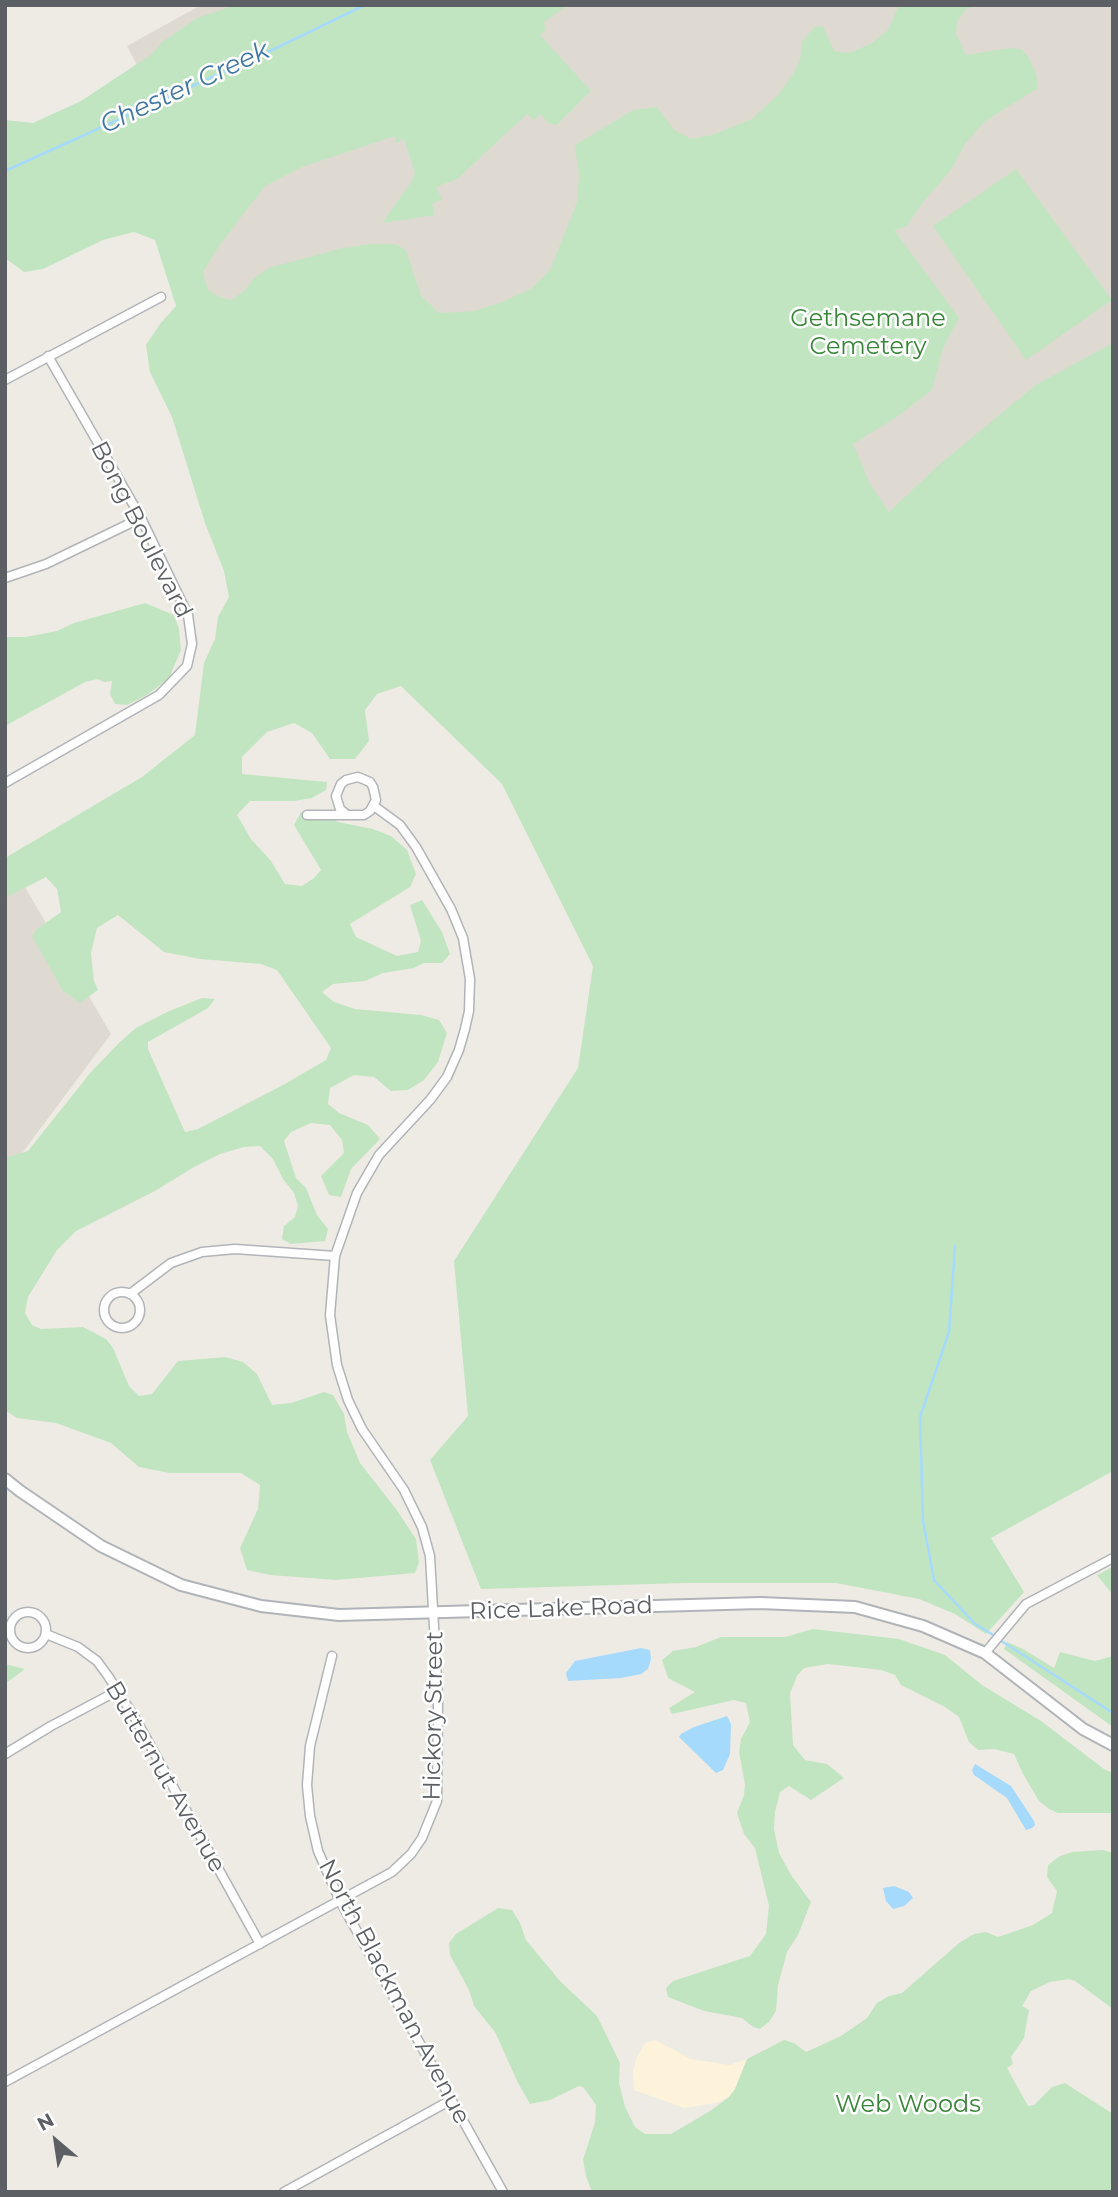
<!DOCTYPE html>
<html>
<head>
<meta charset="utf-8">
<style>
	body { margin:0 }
	#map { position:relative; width:1118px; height:2197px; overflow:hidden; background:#eeebe4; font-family:Montserrat,sans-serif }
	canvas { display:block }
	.frame { position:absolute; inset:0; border:7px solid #5c6064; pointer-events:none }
	.north { position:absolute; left:21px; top:2106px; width:70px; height:70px; -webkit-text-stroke:5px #fff; paint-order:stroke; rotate:331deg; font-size:19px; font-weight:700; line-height:28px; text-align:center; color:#5c6064 }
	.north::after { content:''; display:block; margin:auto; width:24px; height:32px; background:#5c6064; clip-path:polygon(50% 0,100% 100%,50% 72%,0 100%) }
</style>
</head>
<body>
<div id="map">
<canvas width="1118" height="2197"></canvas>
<div class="frame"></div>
<div class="north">N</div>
</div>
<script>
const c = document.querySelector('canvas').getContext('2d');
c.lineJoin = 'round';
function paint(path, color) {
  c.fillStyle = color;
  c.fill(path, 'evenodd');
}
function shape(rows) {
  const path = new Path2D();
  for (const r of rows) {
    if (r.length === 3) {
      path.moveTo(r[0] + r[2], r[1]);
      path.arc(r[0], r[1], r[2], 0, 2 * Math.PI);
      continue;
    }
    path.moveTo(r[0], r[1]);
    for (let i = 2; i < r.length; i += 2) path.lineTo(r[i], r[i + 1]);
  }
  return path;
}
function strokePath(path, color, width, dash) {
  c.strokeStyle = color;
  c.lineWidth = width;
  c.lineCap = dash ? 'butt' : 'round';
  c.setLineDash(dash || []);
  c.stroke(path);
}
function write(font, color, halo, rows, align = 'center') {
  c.font = font + ' Montserrat,sans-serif';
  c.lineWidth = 5;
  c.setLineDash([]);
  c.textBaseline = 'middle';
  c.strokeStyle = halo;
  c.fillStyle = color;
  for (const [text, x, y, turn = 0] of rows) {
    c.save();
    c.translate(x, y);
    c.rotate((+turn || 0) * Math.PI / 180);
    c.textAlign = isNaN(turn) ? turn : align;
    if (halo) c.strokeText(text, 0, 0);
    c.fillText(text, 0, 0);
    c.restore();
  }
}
const commercial = shape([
	[655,2040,691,2059,730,2065,747,2059,735,2089,729,2097,716,2103,684,2108,634,2090,633,2073,636,2059,645,2043]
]);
const education = shape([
	[201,5,1113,5,1113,899,597,224,310,527,112,159,170,127,127,46],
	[22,882,111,1034,5,1176,5,891]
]);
const green = shape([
	[236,5,568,5,544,22,546,30,540,35,591,91,557,125,550,124,540,114,534,120,527,114,457,179,436,187,442,199,432,204,435,215,382,223,412,181,415,173,404,139,396,143,395,136,302,167,265,186,219,246,203,272,208,290,219,297,232,300,246,289,253,279,268,268,343,248,371,244,395,244,406,250,421,296,439,313,474,311,502,302,531,289,550,270,577,202,579,176,575,145,633,110,657,107,674,130,691,139,712,135,752,119,779,94,793,74,800,60,802,42,814,27,823,26,834,51,849,53,872,43,888,30,899,5,981,5,966,9,958,20,956,34,966,55,1009,48,1021,49,1028,56,1037,76,1038,88,984,122,965,144,951,170,922,203,906,227,894,230,959,318,943,348,932,390,898,416,853,444,870,484,889,512,940,464,1037,384,1113,343,1113,1471,991,1538,1024,1592,986,1634,955,1614,919,1599,836,1583,686,1583,481,1589,430,1460,468,1416,454,1261,578,1068,593,966,502,784,401,686,377,694,365,710,369,741,355,759,330,759,312,733,294,723,267,732,242,757,242,774,327,782,326,790,312,798,294,801,250,801,237,815,251,839,271,861,285,884,302,886,314,878,321,870,294,825,301,812,321,813,338,822,373,829,391,836,407,850,416,874,410,887,350,924,356,937,397,956,418,952,421,941,410,905,422,900,442,932,450,954,442,963,424,963,414,968,383,973,365,981,333,984,322,992,334,1002,355,1009,421,1015,439,1020,447,1033,438,1062,424,1080,408,1090,391,1091,374,1077,354,1075,330,1088,328,1104,339,1113,368,1125,380,1139,351,1169,341,1197,329,1195,321,1176,344,1153,342,1140,330,1125,311,1123,291,1132,284,1141,296,1178,306,1188,317,1215,328,1229,325,1241,291,1244,282,1239,284,1226,295,1217,298,1206,294,1193,283,1179,273,1159,260,1146,244,1147,220,1154,194,1167,155,1191,76,1231,57,1250,28,1297,25,1313,32,1325,41,1329,83,1327,106,1339,113,1348,129,1386,139,1396,152,1394,178,1361,225,1357,243,1362,257,1374,272,1405,291,1403,324,1392,333,1395,344,1414,347,1432,360,1463,396,1509,416,1539,419,1562,415,1573,336,1580,270,1575,247,1570,240,1548,258,1509,260,1485,241,1473,170,1473,139,1467,111,1443,56,1423,17,1418,5,1410,5,1158,28,1151,91,1072,120,1042,136,1028,167,1012,202,998,215,999,208,1008,148,1042,148,1049,185,1132,198,1129,283,1085,326,1060,331,1048,277,970,261,964,200,959,164,952,118,915,97,928,91,953,94,981,98,990,80,1003,63,991,32,936,37,929,61,912,57,889,46,877,5,898,5,858,142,777,195,735,204,663,215,639,218,617,229,597,224,571,205,523,172,417,150,372,146,345,160,324,176,306,155,240,134,232,103,240,43,269,24,272,5,258,5,120,33,123,81,101,152,54,162,42,197,18],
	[1016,169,1112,300,1026,360,933,226],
	[145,603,174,615,179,629,181,650,169,678,147,695,127,705,115,704,110,694,112,681,104,682,98,679,85,682,5,726,5,637,26,637,57,631,74,623],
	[1113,1567,1113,1595,1097,1575],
	[813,1629,899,1639,945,1655,982,1685,1041,1721,1104,1769,1113,1773,1113,1813,1058,1813,1049,1809,1039,1801,1023,1774,1014,1754,994,1749,978,1750,969,1742,959,1717,945,1707,901,1685,895,1675,881,1670,828,1664,804,1668,797,1676,790,1693,793,1745,805,1760,827,1764,844,1778,811,1800,789,1786,780,1792,775,1812,774,1829,779,1853,791,1875,811,1902,798,1935,787,1952,778,1985,776,2011,769,2022,760,2029,753,2027,742,2018,704,2011,668,1997,666,1988,673,1981,750,1956,766,1934,769,1906,755,1848,744,1834,737,1813,744,1795,745,1784,739,1752,741,1739,750,1722,746,1703,734,1700,672,1714,669,1708,695,1692,668,1678,662,1660,673,1651,696,1647,721,1637,785,1637],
	[1007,1642,1023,1649,1054,1668,1060,1652,1095,1661,1113,1656,1113,1727,1004,1649],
	[5,1664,25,1669,5,1684],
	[1103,1850,1113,1853,1113,2009,1075,1981,1069,1979,1050,1982,1031,1991,1022,2006,1029,2010,1024,2038,1011,2057,1013,2064,1007,2068,1028,2106,1034,2105,1052,2087,1065,2083,1113,2114,1113,2192,592,2192,586,2176,583,2160,595,2122,596,2105,583,2087,579,2086,550,2100,530,2104,518,2083,495,2032,474,2006,469,1990,450,1955,449,1943,456,1934,498,1908,512,1910,520,1923,526,1940,560,1981,597,2016,620,2063,619,2083,625,2107,635,2127,645,2134,671,2134,710,2111,729,2097,735,2089,747,2059,784,2040,794,2043,806,2052,841,2036,867,2018,877,2003,889,1996,902,1993,959,1943,974,1934,986,1932,998,1937,1033,1925,1052,1913,1057,1891,1047,1877,1048,1865,1060,1856,1072,1852]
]);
const water = shape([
	[641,1648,650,1650,651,1659,648,1669,641,1674,621,1678,568,1681,566,1673,575,1661],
	[727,1716,731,1724,730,1754,723,1770,716,1773,679,1737,681,1734,694,1727],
	[975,1764,1011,1786,1034,1821,1035,1825,1032,1828,1026,1830,1007,1798,974,1775,972,1770],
	[894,1886,909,1892,913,1898,904,1906,893,1909,886,1901,883,1888]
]);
const stream = shape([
	[5,171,272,50,365,5],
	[955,1246,949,1332,920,1417,923,1521,934,1580,975,1624,995,1636],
	[1000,1640,1113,1713]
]);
const minor = shape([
	[5,380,161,297],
	[5,578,46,564,141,518],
	[5,783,159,695,187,666,192,644,188,615,141,518,48,356],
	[307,815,364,815,370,811,376,800,373,787,370,782,358,777,346,780,341,784,336,796,340,809,345,813],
	[122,1310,18],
	[130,1294,171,1263,202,1252,235,1249,335,1256],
	[28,1630,18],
	[46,1634,78,1647,97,1661,108,1676,135,1718,260,1944],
	[985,1653,1026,1604,1113,1558],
	[332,1656,310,1746,307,1785,310,1816,318,1851,340,1901,503,2192],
	[5,1754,51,1726,117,1691],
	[5,2082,392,1872,411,1854,422,1838,437,1801,438,1697,430,1556,422,1527,404,1490,362,1429,348,1400,337,1365,330,1315,335,1256,357,1193,379,1155,430,1100,447,1077,459,1050,465,1029,469,1011,470,979,463,938,451,909,416,847,400,825,374,806],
	[284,2192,451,2100]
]);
const secondary = shape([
	[5,1479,20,1491,101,1546,181,1585,261,1606,339,1615,760,1603,855,1607,923,1626,985,1653,1083,1729,1113,1745]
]);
const parkNames = [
	["Gethsemane",868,319],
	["Cemetery",868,347],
	["Web Woods",908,2105]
];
const streetNames = [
	["Bong Boulevard",141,530,63],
	["Rice Lake Road",561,1609,-2],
	["Hickory Street",434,1716,-89],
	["Butternut Avenue",165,1777,60],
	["North Blackman Avenue",394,1992,62]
];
const waterNames = [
	["Chester Creek",185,88,-25]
];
paint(commercial, '#fdf3da');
paint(education, '#dedad2');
paint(green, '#c2e5c1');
paint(water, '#a5dafc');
strokePath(stream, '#a5dafc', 2.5);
strokePath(minor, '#b1b4b8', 11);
strokePath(secondary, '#b0b4b8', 14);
strokePath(minor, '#fff', 8);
strokePath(secondary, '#fff', 10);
write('24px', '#388638', '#fff', parkNames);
write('24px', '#5c6064', '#fff', streetNames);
write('italic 26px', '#4076a6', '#fff', waterNames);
</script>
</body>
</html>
